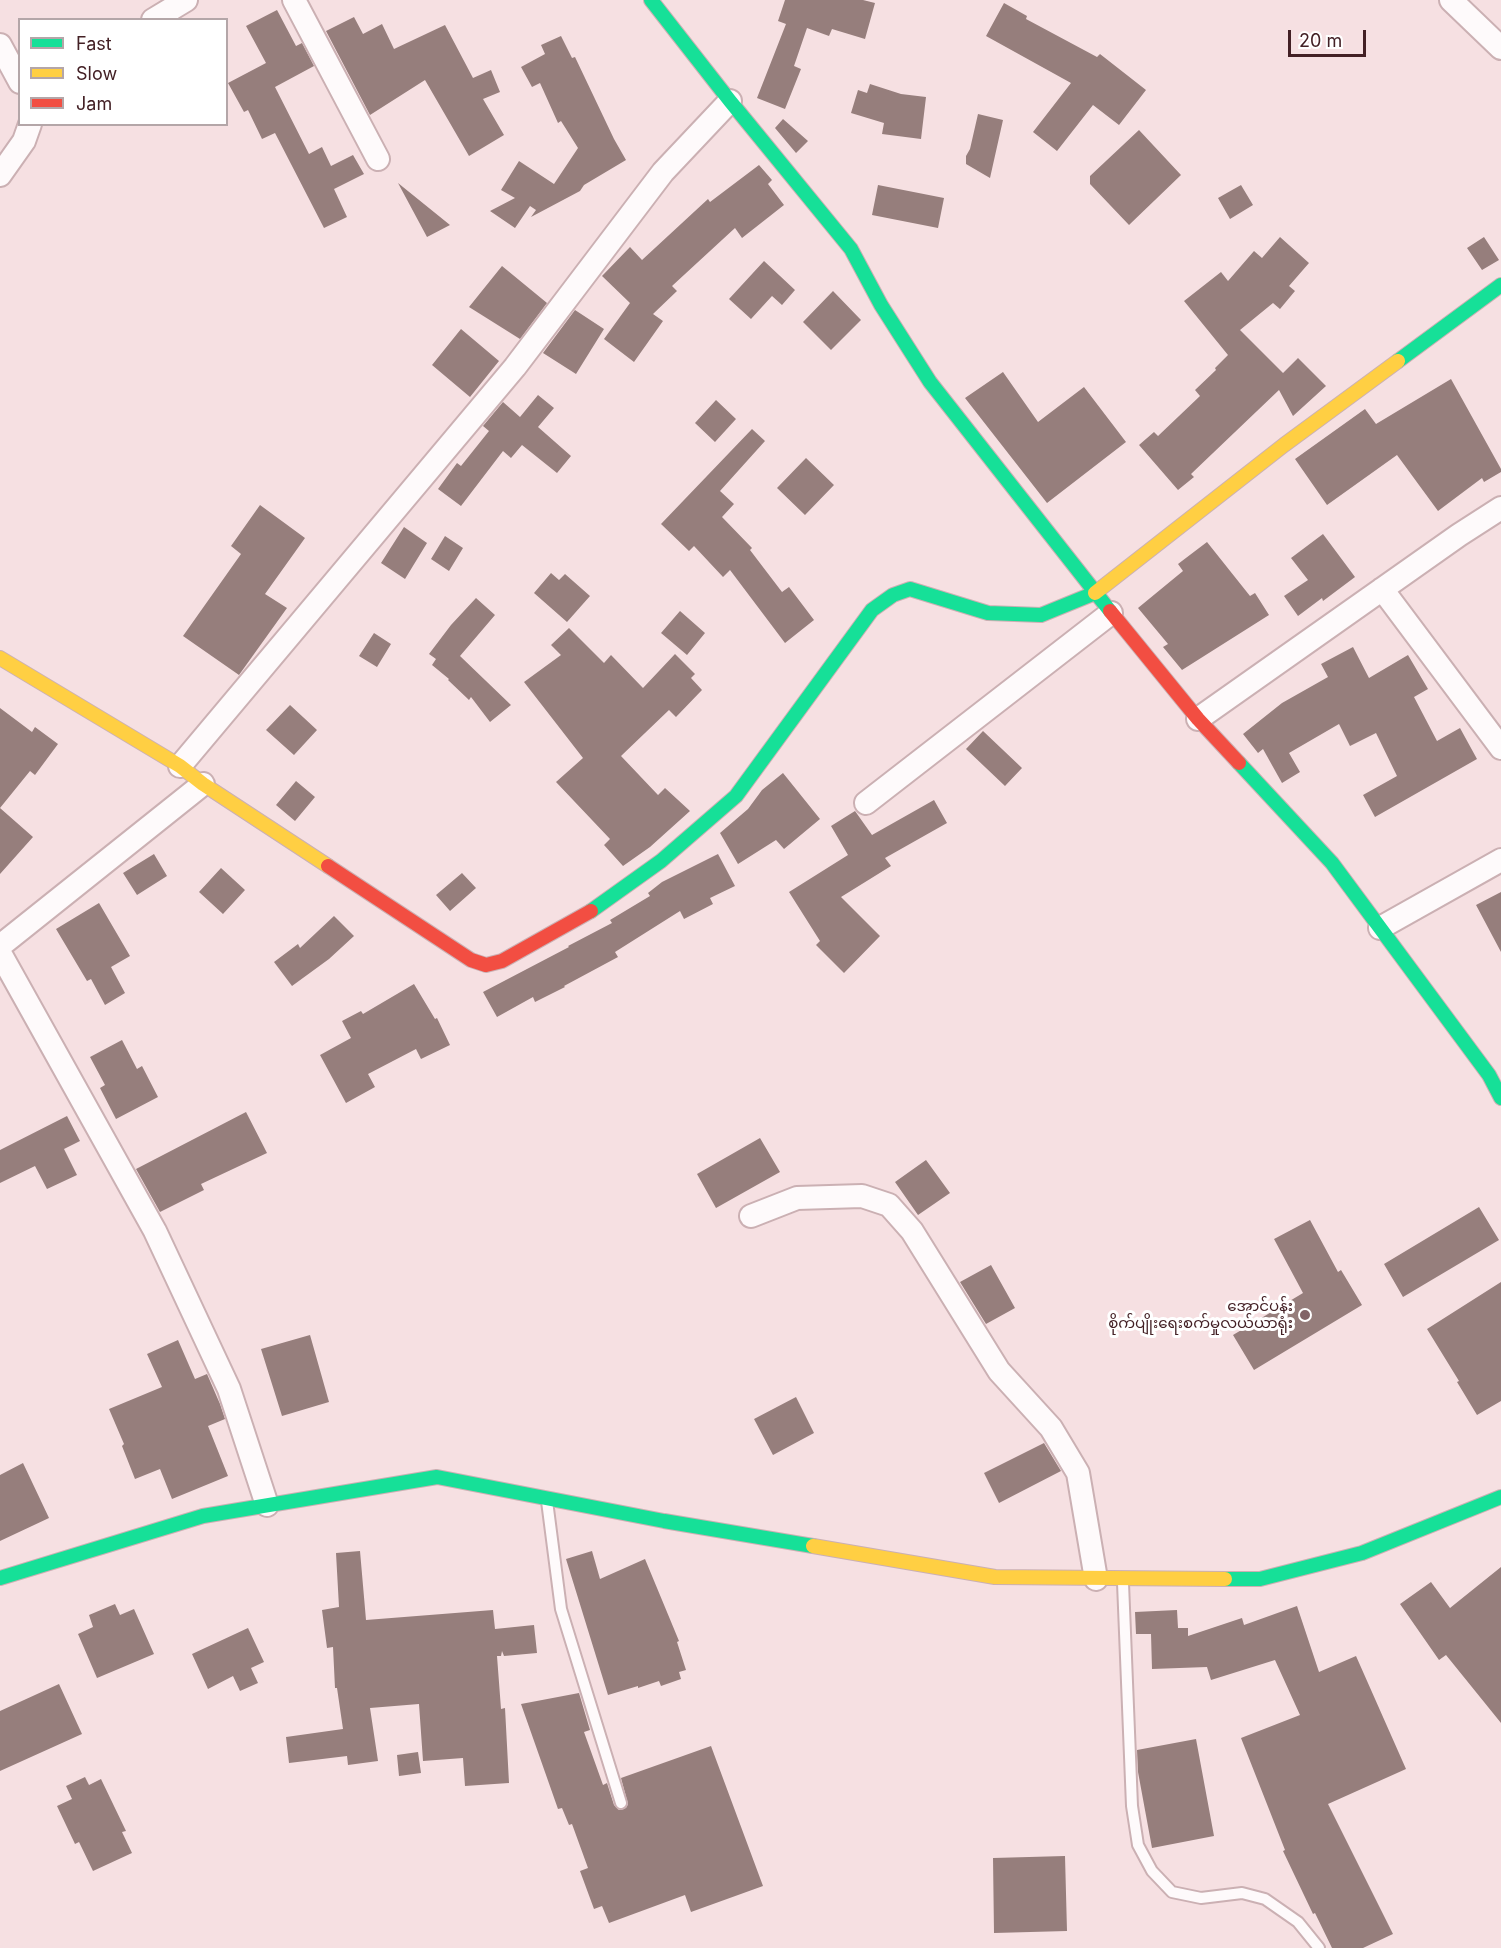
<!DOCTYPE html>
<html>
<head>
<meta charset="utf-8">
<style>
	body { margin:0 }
	#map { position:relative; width:1501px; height:1948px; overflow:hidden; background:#f6e0e2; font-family:Inter,sans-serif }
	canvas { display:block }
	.legend { position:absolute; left:18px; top:18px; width:210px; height:108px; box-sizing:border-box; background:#fff; border:2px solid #b4a6a8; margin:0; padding:8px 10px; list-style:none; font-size:18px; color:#432025 }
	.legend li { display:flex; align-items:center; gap:12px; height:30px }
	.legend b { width:30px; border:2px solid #b4a6a8 }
	.scale { position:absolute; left:1288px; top:30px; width:78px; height:27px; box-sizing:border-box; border:3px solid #432025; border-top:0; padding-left:8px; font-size:18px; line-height:21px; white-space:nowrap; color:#432025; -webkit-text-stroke:4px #fff; paint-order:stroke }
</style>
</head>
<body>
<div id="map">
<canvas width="1501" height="1948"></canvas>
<ul class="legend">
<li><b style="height:8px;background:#16e098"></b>Fast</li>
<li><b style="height:8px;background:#ffcf43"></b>Slow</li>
<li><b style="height:8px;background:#f24e42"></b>Jam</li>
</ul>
<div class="scale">20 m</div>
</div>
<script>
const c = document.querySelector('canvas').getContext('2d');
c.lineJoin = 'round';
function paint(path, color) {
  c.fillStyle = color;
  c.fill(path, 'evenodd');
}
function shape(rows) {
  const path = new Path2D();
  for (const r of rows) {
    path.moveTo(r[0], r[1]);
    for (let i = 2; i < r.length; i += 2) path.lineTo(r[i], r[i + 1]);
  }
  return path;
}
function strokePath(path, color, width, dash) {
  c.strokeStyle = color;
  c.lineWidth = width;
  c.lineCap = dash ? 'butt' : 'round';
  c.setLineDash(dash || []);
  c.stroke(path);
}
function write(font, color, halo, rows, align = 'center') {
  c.font = font + ' Inter,"Noto Sans Myanmar",sans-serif';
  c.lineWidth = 6;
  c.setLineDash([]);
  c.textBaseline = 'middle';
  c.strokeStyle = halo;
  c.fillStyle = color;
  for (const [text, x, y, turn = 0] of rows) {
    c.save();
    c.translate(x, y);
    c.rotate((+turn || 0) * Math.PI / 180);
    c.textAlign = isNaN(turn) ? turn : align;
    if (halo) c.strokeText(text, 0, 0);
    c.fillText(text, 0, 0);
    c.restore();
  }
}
const building = shape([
	[785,0,863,0,875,3,865,39,832,29,829,36,807,28,794,66,801,69,785,109,757,98,786,24,778,21],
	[1004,3,1027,16,1026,19,1097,57,1100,54,1146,90,1119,125,1093,105,1057,151,1033,132,1071,83,986,36],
	[277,10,296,46,302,43,314,66,275,87,309,154,322,147,331,166,353,155,364,174,334,189,347,217,324,228,275,133,262,139,248,110,244,112,228,83,266,63,246,26],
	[354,17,363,34,382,24,394,49,445,25,473,78,491,70,500,92,483,99,504,135,469,156,425,80,370,115,326,31],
	[561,36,572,58,575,57,614,139,626,160,584,185,580,191,531,217,536,210,530,206,515,228,490,211,515,198,501,190,519,161,554,184,578,148,561,121,558,123,540,83,532,87,521,67,545,54,541,45],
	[870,84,901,94,926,97,921,139,882,134,884,123,851,113,858,90,867,93],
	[978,114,1003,120,990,178,966,164,966,156,970,149],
	[783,119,808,141,796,153,775,128],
	[1139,130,1181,175,1129,225,1090,184,1090,176],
	[759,165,772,180,768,184,784,205,742,238,735,228,672,286,677,291,653,314,663,321,634,362,604,339,630,303,602,276,630,247,642,260,708,199,710,202],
	[398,183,450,225,427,237],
	[878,185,944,198,938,228,872,215],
	[1241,185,1253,205,1230,219,1218,198],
	[1280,237,1309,263,1289,286,1295,291,1280,309,1273,303,1240,330,1283,373,1298,358,1326,386,1293,416,1279,390,1191,474,1194,477,1178,490,1139,445,1154,432,1158,436,1200,396,1195,390,1216,370,1215,368,1228,355,1184,301,1221,272,1228,281,1254,251,1262,258],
	[1484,237,1499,260,1482,270,1467,248],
	[764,261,795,290,782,305,772,296,751,319,729,299],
	[502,266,547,303,520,339,469,307],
	[833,291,861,320,831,350,803,322],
	[575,310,604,329,576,374,543,353],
	[461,329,499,361,470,397,432,365],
	[1003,372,1038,422,1084,387,1126,442,1047,503,965,398],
	[1451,379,1501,469,1501,472,1484,482,1482,478,1438,511,1397,455,1327,505,1295,459,1365,409,1376,424],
	[538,395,554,408,538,427,571,456,557,473,522,445,511,458,503,451,461,506,438,489,457,463,461,466,489,431,483,426,503,402,520,417],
	[716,400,736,419,715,442,695,423],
	[752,429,765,441,720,491,734,504,722,517,752,548,750,550,782,592,789,587,814,620,785,643,730,570,723,577,694,546,689,551,661,524],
	[806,458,834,485,805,515,777,488],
	[260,505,305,538,265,594,287,608,239,675,183,636,241,554,231,546],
	[404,527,427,543,405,579,381,563],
	[1323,534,1355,577,1323,601,1322,598,1298,616,1284,596,1308,580,1291,558],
	[445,536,463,548,449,571,431,559],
	[1207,542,1250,596,1255,593,1269,615,1182,670,1163,647,1168,644,1138,608,1183,571,1178,564],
	[551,573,559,580,565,574,590,596,567,622,534,593],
	[476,598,495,615,460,656,511,705,490,722,471,697,469,700,448,680,449,679,432,665,436,659,429,654,451,625],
	[680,611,705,633,687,655,661,633],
	[569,628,604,663,611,655,643,688,675,654,695,674,691,678,702,690,676,717,669,710,621,756,658,795,665,788,690,811,650,847,623,866,604,845,610,839,556,782,583,758,524,682,561,655,551,645],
	[374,633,391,644,377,667,359,656],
	[1353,647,1369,678,1408,655,1428,689,1414,697,1437,741,1460,728,1477,759,1375,817,1363,795,1397,776,1376,733,1350,746,1339,724,1289,753,1300,772,1282,783,1263,749,1258,753,1243,734,1282,703,1328,677,1321,664],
	[290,705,317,730,294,755,266,730],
	[0,708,32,732,35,727,58,744,35,775,30,771,0,808],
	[983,731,1022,768,1005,786,966,749],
	[783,773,820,819,784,849,776,840,738,864,720,833,748,809,762,790],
	[296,781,315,797,295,821,276,805],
	[934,800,947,823,885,858,891,866,841,897,880,936,844,973,816,945,820,941,789,892,848,855,831,826,855,811,872,835],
	[0,808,33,837,0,874],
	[154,854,167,876,137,895,123,873],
	[718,854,735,886,710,898,713,904,684,919,680,911,615,952,618,957,564,986,565,987,535,1002,533,997,497,1017,483,992,569,947,568,946,612,923,610,920,650,896,648,893,662,882],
	[221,868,245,890,223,914,199,892],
	[462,873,476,888,450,911,436,895],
	[1501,892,1501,952,1476,905],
	[99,903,130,956,111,967,125,993,105,1005,91,979,87,981,56,929],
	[334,916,354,936,329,959,292,986,274,962,298,944,300,948],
	[414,984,435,1019,437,1018,450,1045,421,1059,416,1049,368,1074,375,1087,346,1103,320,1055,351,1038,342,1021,361,1011,363,1014],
	[122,1040,137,1069,142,1066,158,1097,116,1119,100,1088,105,1085,90,1057],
	[246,1112,267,1153,201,1184,204,1190,160,1212,136,1169],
	[67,1116,80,1141,64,1149,77,1175,47,1189,35,1166,0,1183,0,1150],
	[760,1138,780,1172,716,1208,697,1174],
	[926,1160,950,1193,918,1215,895,1182],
	[1479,1207,1499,1240,1403,1297,1384,1264],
	[1310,1220,1338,1272,1341,1270,1362,1305,1254,1370,1233,1335,1303,1293,1274,1239],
	[991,1265,1015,1308,986,1324,960,1282],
	[1501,1282,1501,1401,1477,1415,1457,1382,1459,1381,1427,1329],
	[310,1335,329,1402,282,1416,261,1349],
	[178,1340,195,1379,207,1374,220,1404,225,1419,208,1426,228,1476,172,1499,160,1469,135,1479,122,1446,124,1444,109,1409,162,1387,147,1354],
	[796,1397,814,1433,773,1455,754,1419],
	[1044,1443,1061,1471,999,1503,984,1473],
	[23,1463,49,1518,0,1541,0,1475],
	[360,1551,366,1620,493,1610,495,1629,534,1625,537,1653,504,1656,502,1651,501,1656,497,1656,501,1709,505,1708,509,1783,465,1786,463,1758,423,1761,419,1704,370,1708,378,1761,348,1765,347,1756,289,1763,286,1737,343,1729,337,1688,335,1688,333,1647,327,1648,322,1610,339,1607,336,1553],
	[592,1551,600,1579,645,1559,679,1641,677,1642,686,1670,679,1672,681,1679,661,1686,659,1681,638,1688,638,1686,608,1695,566,1559],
	[1501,1567,1501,1723,1446,1655,1439,1660,1400,1604,1431,1582,1450,1608],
	[115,1604,120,1615,134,1609,154,1654,97,1678,78,1634,93,1627,89,1615],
	[1297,1606,1319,1672,1356,1656,1406,1769,1328,1804,1393,1934,1363,1948,1332,1948,1315,1913,1313,1914,1283,1851,1285,1850,1241,1738,1300,1715,1275,1660,1211,1680,1207,1667,1152,1669,1151,1634,1136,1634,1135,1612,1177,1610,1178,1628,1188,1628,1188,1636,1242,1618,1244,1625],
	[248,1628,264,1662,251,1668,258,1683,240,1691,233,1676,208,1689,192,1654],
	[59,1684,82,1734,0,1771,0,1711],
	[579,1693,590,1730,584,1732,603,1785,607,1783,614,1805,619,1810,626,1808,628,1804,621,1778,711,1746,763,1886,691,1912,685,1895,609,1923,602,1906,594,1909,580,1871,588,1868,572,1824,569,1825,562,1808,558,1809,521,1704],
	[1196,1739,1214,1836,1152,1848,1138,1772,1137,1750],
	[418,1752,421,1773,399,1776,397,1755],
	[85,1777,89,1785,101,1779,126,1831,122,1832,132,1853,93,1871,79,1842,75,1844,57,1806,72,1799,66,1786],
	[1065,1856,1067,1931,994,1933,993,1858]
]);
const lane = shape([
	[547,1501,561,1609,621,1803],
	[1123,1583,1132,1806,1138,1845,1152,1871,1172,1892,1201,1898,1242,1893,1265,1899,1298,1922,1319,1948]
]);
const street = shape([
	[294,0,378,159],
	[1451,0,1501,48],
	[153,20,186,0],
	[0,45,20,82],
	[0,175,24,141,30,124],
	[1382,589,1501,748],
	[1198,719,1459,535,1501,508],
	[180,766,515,367,663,172,730,101],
	[866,803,1111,613],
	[1380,928,1501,860],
	[0,946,203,784],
	[0,953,155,1231,229,1389,267,1505],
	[751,1216,797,1198,862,1196,889,1205,912,1231,999,1371,1051,1428,1078,1473,1096,1579]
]);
const fast = shape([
	[651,0,730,101,851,249,881,305,930,382,1110,611],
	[1398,361,1501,285],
	[1239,763,1332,863,1489,1075,1501,1098],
	[591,911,661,861,736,796,872,610,893,595,910,589,988,613,1041,615,1095,593],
	[0,1578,203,1516,437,1477,664,1521,813,1546],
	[1225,1579,1260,1579,1362,1553,1501,1497]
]);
const slow = shape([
	[1095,593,1284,445,1398,361],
	[0,658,180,766,203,784,328,866],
	[813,1546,995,1577,1225,1579]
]);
const jam = shape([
	[1110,611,1198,719,1239,763],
	[328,866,471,960,486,965,502,961,591,911]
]);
const markers = [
	[1305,1315,6,"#826367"]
];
const poiNames = [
	["အောင်ပန်း",1293,1306],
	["စိုက်ပျိုးရေးစက်မှုလယ်ယာရုံး",1293,1323]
];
paint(building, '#967e7c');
strokePath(lane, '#cbb0b3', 14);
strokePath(street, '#cbb0b3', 26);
strokePath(fast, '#cbb0b3', 16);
strokePath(slow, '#cbb0b3', 16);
strokePath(jam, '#cbb0b3', 16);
strokePath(lane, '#fefafb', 10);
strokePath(street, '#fefafb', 22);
strokePath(fast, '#16e098', 14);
strokePath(slow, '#ffcf43', 14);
strokePath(jam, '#f24e42', 14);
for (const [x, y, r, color] of markers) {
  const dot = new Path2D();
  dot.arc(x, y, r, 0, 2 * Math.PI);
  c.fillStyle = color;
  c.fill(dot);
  strokePath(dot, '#fff', 2);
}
write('15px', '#432025', '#fff', poiNames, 'right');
</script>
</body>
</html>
